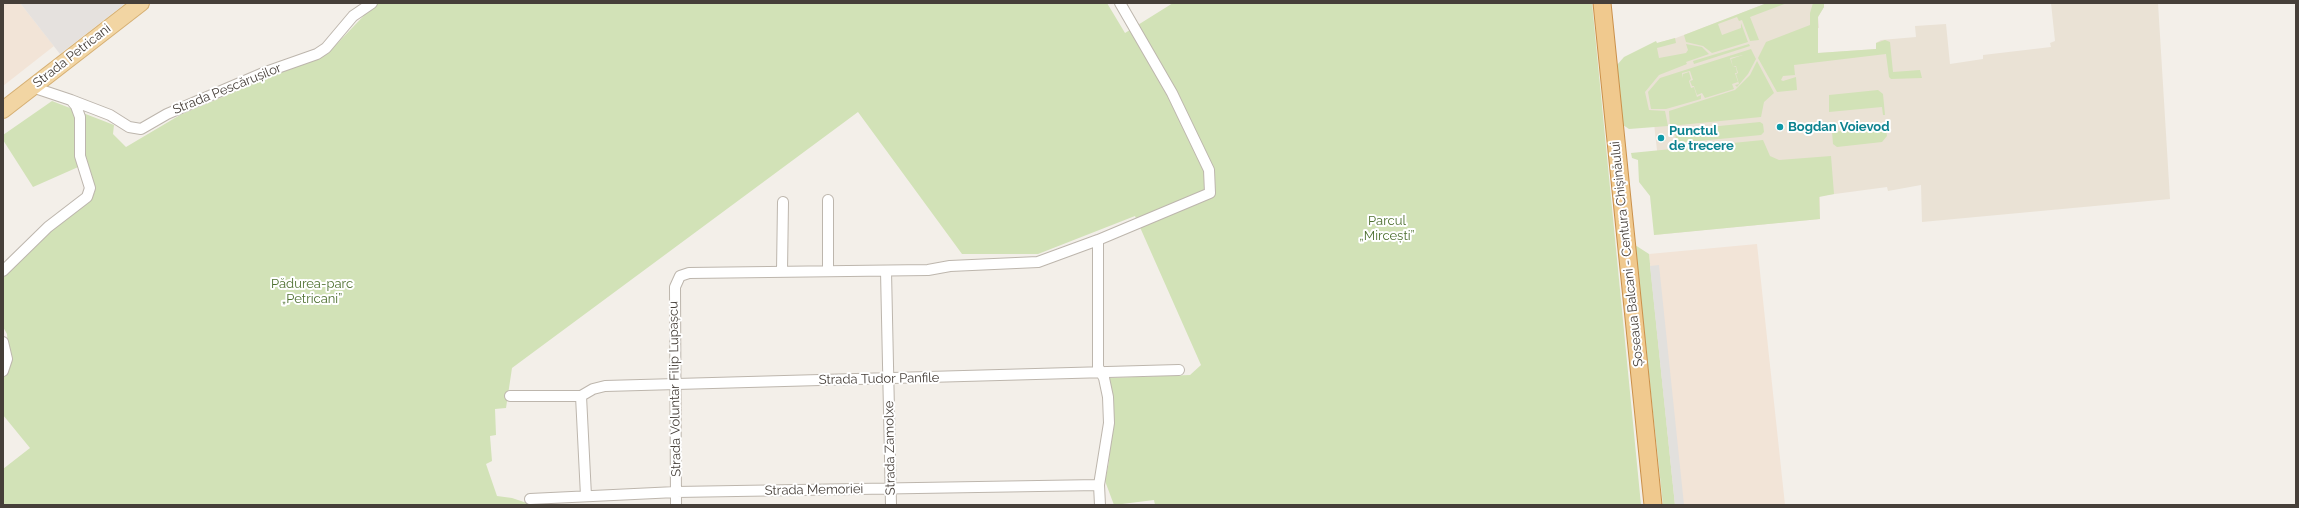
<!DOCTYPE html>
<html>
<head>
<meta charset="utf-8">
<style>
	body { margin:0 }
	#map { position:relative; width:2299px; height:508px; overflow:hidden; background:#f3efe9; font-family:Raleway,sans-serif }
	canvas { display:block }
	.frame { position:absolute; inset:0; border:4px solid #463f39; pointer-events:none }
</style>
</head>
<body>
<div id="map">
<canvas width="2299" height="508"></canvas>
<div class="frame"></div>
</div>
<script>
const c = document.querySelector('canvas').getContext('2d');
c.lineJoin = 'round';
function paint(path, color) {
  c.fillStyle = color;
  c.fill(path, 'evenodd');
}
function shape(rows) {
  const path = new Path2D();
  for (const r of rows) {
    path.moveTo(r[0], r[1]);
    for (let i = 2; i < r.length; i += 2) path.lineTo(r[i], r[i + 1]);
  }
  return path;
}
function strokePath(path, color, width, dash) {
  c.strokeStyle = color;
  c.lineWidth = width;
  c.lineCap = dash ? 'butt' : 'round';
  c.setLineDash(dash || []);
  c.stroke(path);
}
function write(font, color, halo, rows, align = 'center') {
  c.font = font + ' Raleway,sans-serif';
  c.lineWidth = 4;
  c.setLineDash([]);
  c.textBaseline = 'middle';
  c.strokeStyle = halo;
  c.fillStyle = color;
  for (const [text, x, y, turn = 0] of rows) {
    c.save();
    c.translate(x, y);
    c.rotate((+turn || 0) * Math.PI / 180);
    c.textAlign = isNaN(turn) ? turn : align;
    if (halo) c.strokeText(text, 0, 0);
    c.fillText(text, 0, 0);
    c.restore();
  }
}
const commercial = shape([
	[3,3,20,3,54,46,3,86],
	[1757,244,1785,505,1675,505,1649,254]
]);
const industrial = shape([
	[20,3,126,3,60,54]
]);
const education = shape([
	[1767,3,1824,3,1824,7,1818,17,1819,28,1817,28,1818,53,1876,49,1876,43,1881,40,1916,37,1915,26,1946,24,1950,64,1983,59,1983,55,2051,47,2050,43,2055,41,2051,3,2158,3,2170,199,1922,222,1921,185,1888,191,1887,187,1820,196,1820,219,1654,235,1657,150,1654,124,1642,120,1645,57,1657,43,1676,38]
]);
const green = shape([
	[376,3,1107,3,1125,33,1173,3,1592,3,1641,505,1155,505,1154,500,1114,505,1105,481,1109,462,1110,439,1107,378,1190,375,1201,365,1135,216,1038,254,962,254,858,112,512,368,506,408,495,409,496,435,490,436,492,461,486,464,497,496,512,498,533,505,3,505,3,469,30,448,3,415,3,373,9,369,7,334,3,327,3,278,30,249,95,192,85,164,33,187,3,140,3,135,52,101,114,125,113,134,126,147,180,115,329,52],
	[1767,3,1787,3,1750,17,1759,40,1750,41,1742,20,1739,21,1737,17,1718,24,1722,35,1741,28,1741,23,1748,42,1712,53,1703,46,1686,42,1684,35],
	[1813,3,1824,3,1824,7,1818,17,1818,53,1876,49,1876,43,1885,40,1890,42,1893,72,1920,70,1922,78,1891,79,1889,77,1886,54,1794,65,1795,75,1783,76,1781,80,1783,81,1796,77,1797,90,1777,92,1758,58,1766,42,1810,25,1810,13],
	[1675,38,1676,43,1657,48,1659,58,1686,53,1688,50,1686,44,1702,47,1709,54,1686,62,1687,64,1659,75,1645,92,1649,110,1665,111,1668,126,1629,129,1623,125,1617,65,1624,57,1656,41,1657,43],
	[1749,44,1750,46,1694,64,1693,61],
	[1751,49,1756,59,1748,74,1737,87,1735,85,1739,84,1736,74,1738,73,1736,66,1733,67,1731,59,1743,55,1730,58,1733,67,1736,67,1737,73,1735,73,1738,82,1732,84,1734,89,1705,98,1702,93,1697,95,1694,86,1692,86,1690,81,1693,80,1690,71,1682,73,1683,78,1683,74,1689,72,1691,79,1689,81,1691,88,1694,87,1697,97,1701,95,1701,99,1666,109,1651,109,1648,92,1660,78],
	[1757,61,1774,93,1764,102,1761,117,1670,126,1669,111,1735,90,1750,75],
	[1878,90,1883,94,1885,115,1883,115,1882,107,1829,112,1829,95],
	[1760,122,1763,124,1764,132,1761,135,1678,143,1676,141,1675,132,1678,130],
	[1881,127,1881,129,1886,129,1887,136,1882,142,1837,147,1833,144,1832,132],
	[1763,140,1770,156,1779,160,1831,156,1834,194,1819,197,1820,219,1654,235,1650,196,1639,182,1638,160,1632,158,1631,153],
	[1635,245,1649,254,1675,505,1663,505]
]);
const parking = shape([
	[1659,265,1684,505,1675,505,1650,266]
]);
const minor = shape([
	[71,100,110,115,129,127,141,129,167,114,263,73,317,54,326,48,353,16,372,3],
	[828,200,828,271],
	[1098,240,1098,367,1104,378,1108,397,1109,423,1099,485,1100,505],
	[3,271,48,227,87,197,90,188,80,156,80,117,76,106,71,100,32,87],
	[782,271,783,202],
	[886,271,891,505],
	[3,342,7,359,3,371],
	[510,396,581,396,593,389,605,386,1179,370],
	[581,396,586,496],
	[530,499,676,492,1099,485],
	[676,505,675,287,680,276,689,273,928,270,950,266,1038,262,1098,240,1210,193,1209,170,1172,93,1120,3]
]);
const primary = shape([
	[3,110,141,3]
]);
const trunk = shape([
	[1602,3,1653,505]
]);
const markers = [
	[1780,127,4,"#0f9aa8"],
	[1661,138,4,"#0f9aa8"]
];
const streetNames = [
	["Strada Petricani",72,56,-38],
	["Strada Pescărușilor",227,89,-22],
	["Șoseaua Balcani - Centura Chișinăului",1627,254,-96],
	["Strada Tudor Panfile",879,379,-1],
	["Strada Voluntar Filip Lupașcu",675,389,-91],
	["Strada Zamolxe",890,448,-91],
	["Strada Memoriei",814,490,-1]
];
const cultureNames = [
	["Bogdan Voievod",1788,127],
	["Punctul",1669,131],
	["de trecere",1669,146]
];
const parkNames = [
	["Parcul",1387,221],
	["„Mircești”",1387,236],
	["Pădurea-parc",312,284],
	["„Petricani”",312,299]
];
paint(commercial, '#f2e4d7');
paint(industrial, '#e5e1de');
paint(education, '#eae2d5');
paint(green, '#d2e2b7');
paint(parking, '#e2e0dd');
strokePath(minor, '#bdb6ad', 12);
strokePath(primary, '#d6b074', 18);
strokePath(trunk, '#cb914b', 19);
strokePath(minor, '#fff', 10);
strokePath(primary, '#f2d5a3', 16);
strokePath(trunk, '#f0c98e', 17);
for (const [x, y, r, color] of markers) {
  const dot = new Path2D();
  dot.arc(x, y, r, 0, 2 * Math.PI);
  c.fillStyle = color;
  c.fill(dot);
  strokePath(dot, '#fff', 1.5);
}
write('13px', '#463f39', '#fff', streetNames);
write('bold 13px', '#0d838f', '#fff', cultureNames, 'left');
write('13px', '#4f7132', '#fff', parkNames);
</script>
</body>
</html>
